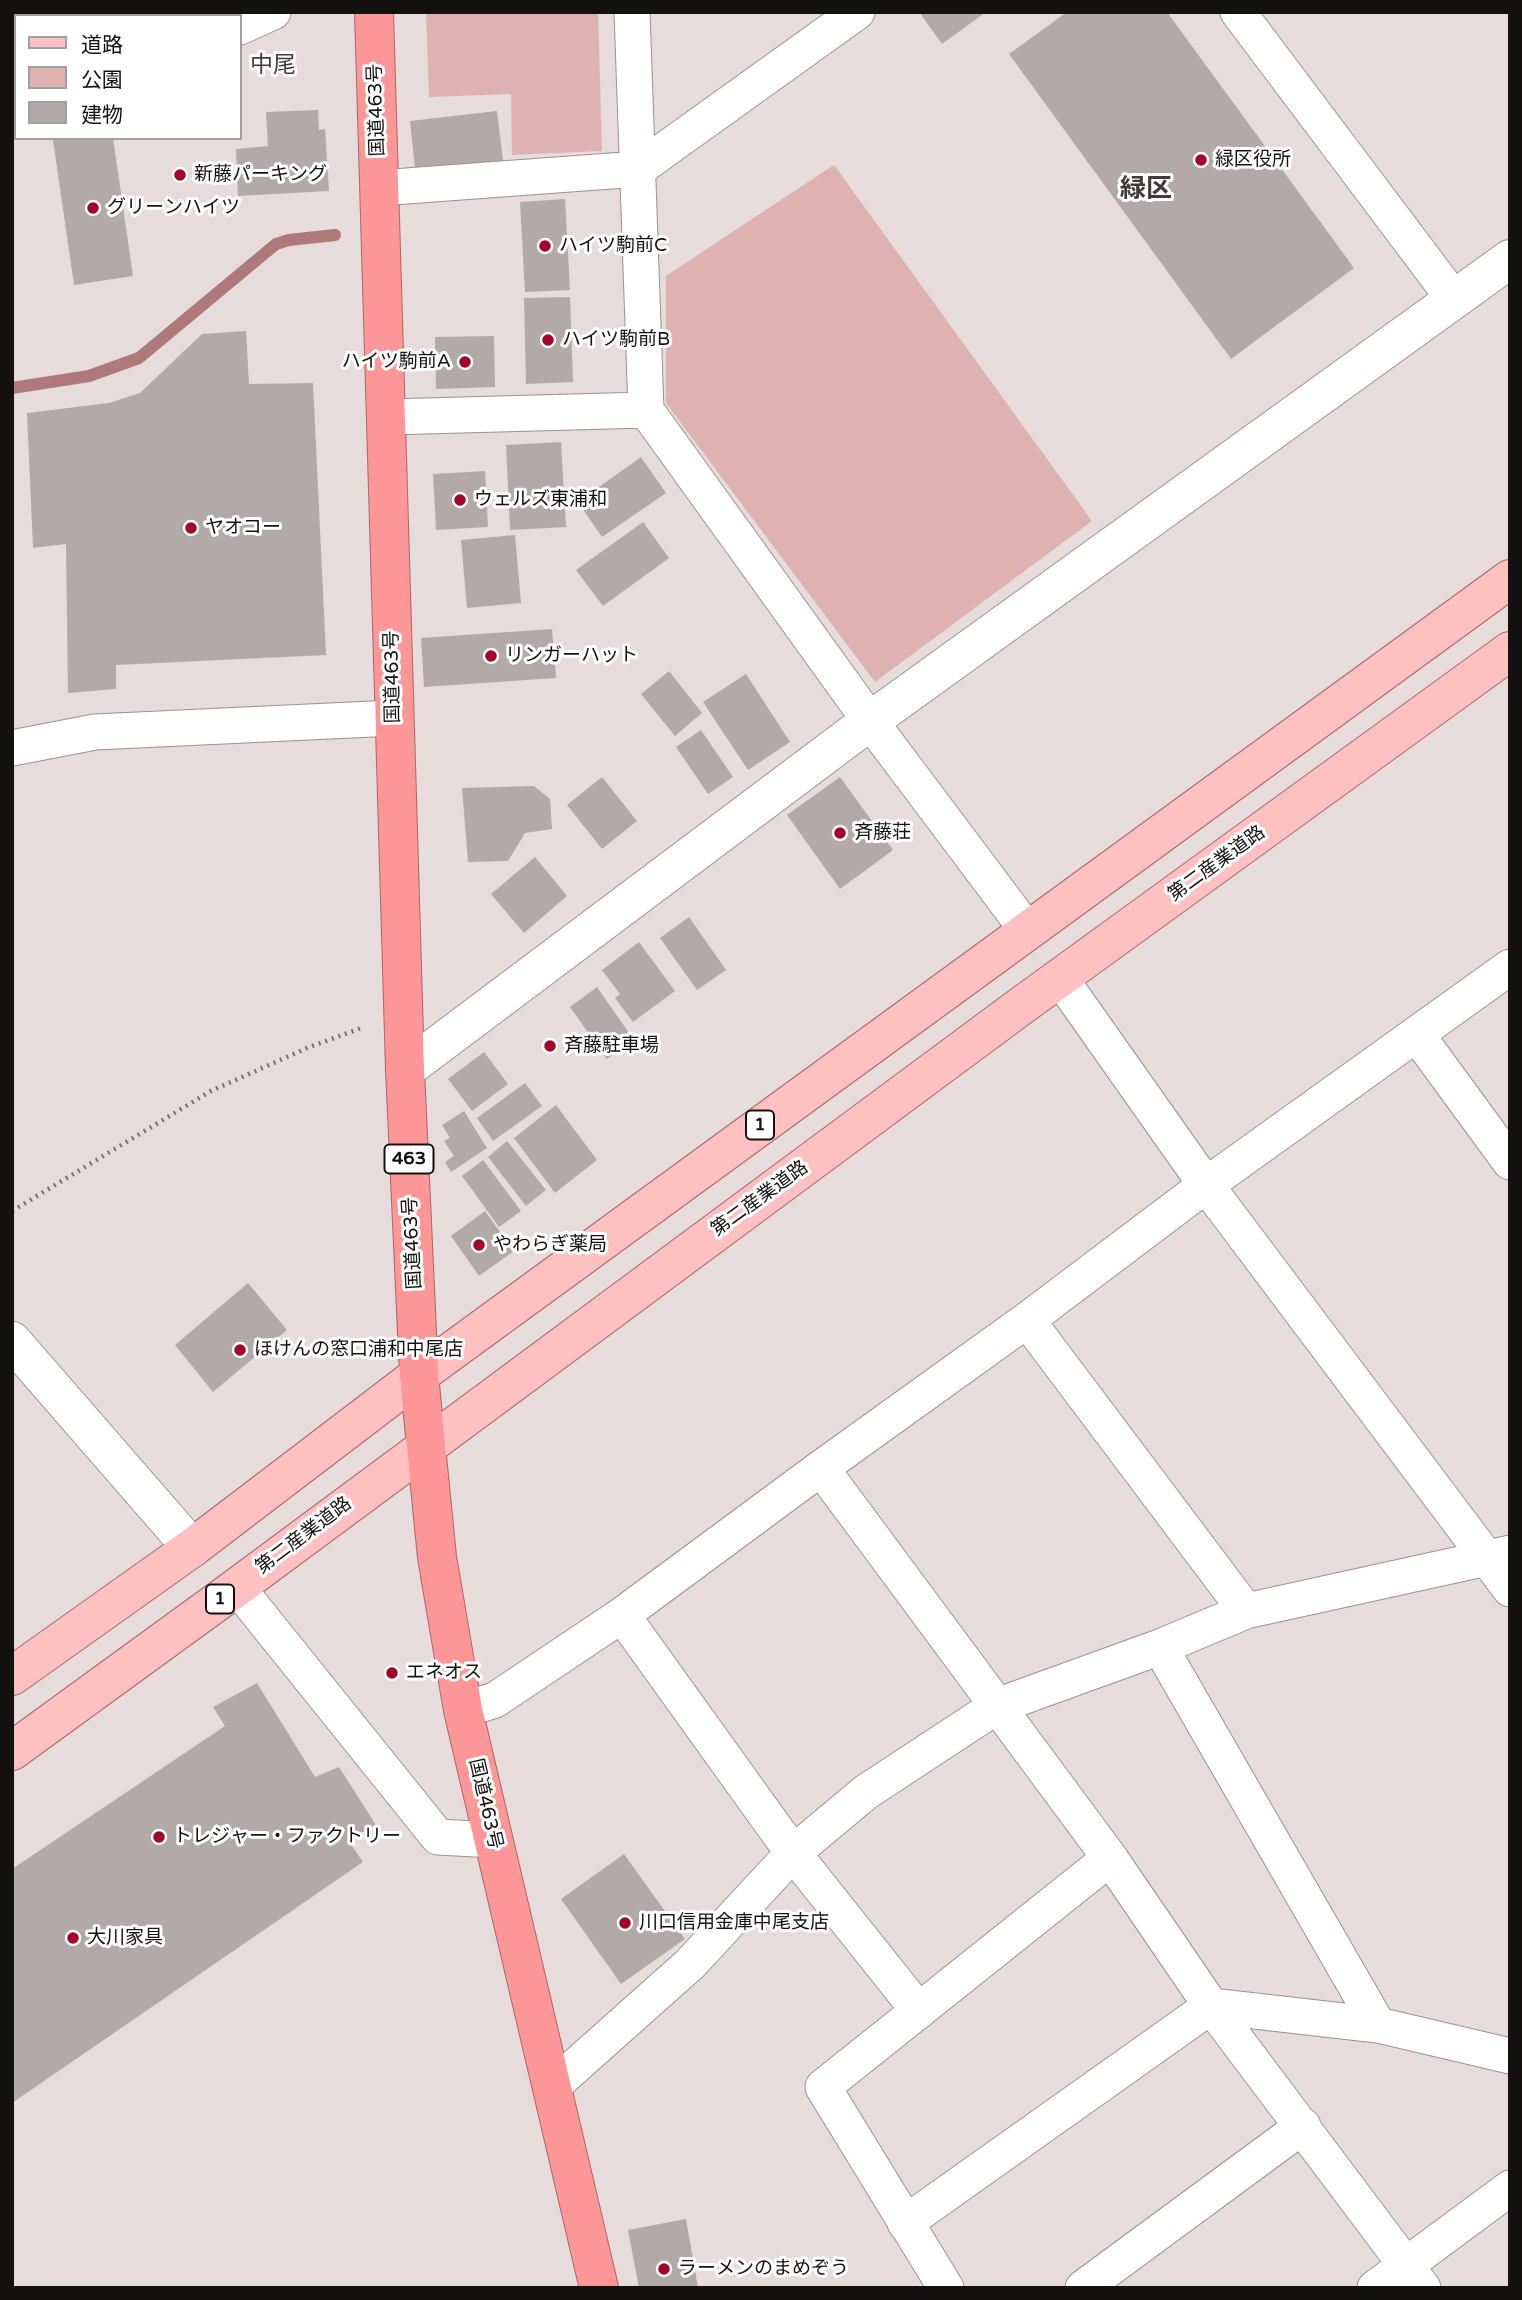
<!DOCTYPE html>
<html>
<head>
<meta charset="utf-8">
<style>
	body { margin:0 }
	#map { position:relative; width:1522px; height:2300px; overflow:hidden; background:#e6dcdc; font-family:"Varela Round","Noto Sans JP",sans-serif }
	canvas { display:block }
	.frame { position:absolute; inset:0; border:14px solid #141111; pointer-events:none }
	.legend { position:absolute; left:14px; top:14px; width:228px; height:126px; box-sizing:border-box; background:#fff; border:2px solid #a1a0a0; margin:0; padding:9px 12px; list-style:none; font-size:21px; color:#141111 }
	.legend li { display:flex; align-items:center; gap:14px; height:35px }
	.legend b { width:35px; border:2px solid #a1a0a0 }
</style>
</head>
<body>
<div id="map">
<canvas width="1522" height="2300"></canvas>
<div class="frame"></div>
<ul class="legend">
<li><b style="height:9px;background:#fec0c1"></b>道路</li>
<li><b style="height:19px;background:#ddb2b1"></b>公園</li>
<li><b style="height:19px;background:#b2aaa9"></b>建物</li>
</ul>
</div>
<script>
const c = document.querySelector('canvas').getContext('2d');
c.lineJoin = 'round';
function paint(path, color) {
  c.fillStyle = color;
  c.fill(path, 'evenodd');
}
function shape(rows) {
  const path = new Path2D();
  for (const r of rows) {
    path.moveTo(r[0], r[1]);
    for (let i = 2; i < r.length; i += 2) path.lineTo(r[i], r[i + 1]);
  }
  return path;
}
function strokePath(path, color, width, dash) {
  c.strokeStyle = color;
  c.lineWidth = width;
  c.lineCap = dash ? 'butt' : 'round';
  c.setLineDash(dash || []);
  c.stroke(path);
}
function write(font, color, halo, rows, align = 'center') {
  c.font = font + ' "Varela Round","Noto Sans JP",sans-serif';
  c.lineWidth = 6;
  c.setLineDash([]);
  c.textBaseline = 'middle';
  c.strokeStyle = halo;
  c.fillStyle = color;
  for (const [text, x, y, turn = 0] of rows) {
    c.save();
    c.translate(x, y);
    c.rotate((+turn || 0) * Math.PI / 180);
    c.textAlign = isNaN(turn) ? turn : align;
    if (halo) c.strokeText(text, 0, 0);
    c.fillText(text, 0, 0);
    c.restore();
  }
}
const green = shape([
	[426,12,598,12,602,151,512,155,511,94,429,97],
	[834,165,1092,521,875,682,666,403,666,276]
]);
const stream = shape([
	[12,388,89,376,139,358,276,244,289,240,335,235]
]);
const building = shape([
	[79,12,138,12,139,16,80,16],
	[919,12,986,12,942,44],
	[1067,12,1167,12,1354,268,1231,359,1009,54],
	[318,110,319,130,325,129,329,191,238,196,236,149,268,146,266,112],
	[497,111,504,168,416,178,410,121],
	[66,138,113,138,133,276,74,285,53,140],
	[565,199,570,290,525,292,520,202],
	[570,297,573,382,526,384,524,298],
	[246,331,249,384,313,383,326,655,116,665,116,689,68,693,66,544,33,548,27,413,109,403,140,393,202,334],
	[494,336,495,387,436,389,435,337],
	[561,442,566,527,510,530,506,445],
	[641,457,666,493,602,537,578,502],
	[485,471,488,527,436,530,433,474],
	[643,522,669,558,603,606,576,570],
	[515,535,521,603,467,608,461,540],
	[552,629,556,678,424,687,421,638],
	[669,671,702,713,675,736,641,694],
	[746,674,790,742,748,770,703,702],
	[701,730,733,777,708,794,676,747],
	[602,777,637,821,602,849,567,805],
	[840,777,893,850,840,889,787,815],
	[534,786,550,799,552,829,525,833,508,861,468,862,462,788],
	[535,857,567,896,524,933,491,894],
	[689,917,726,970,697,990,660,938],
	[639,942,675,991,633,1022,615,998,620,994,602,970],
	[597,987,634,1040,607,1059,570,1007],
	[484,1052,508,1084,472,1111,448,1079],
	[525,1083,542,1106,493,1141,477,1118],
	[556,1105,597,1160,555,1193,514,1138],
	[464,1111,487,1148,451,1172,445,1162,454,1156,444,1141,450,1138,442,1125],
	[507,1141,546,1190,526,1206,488,1157],
	[483,1160,521,1211,499,1227,462,1176],
	[485,1211,514,1251,479,1276,451,1236],
	[248,1283,287,1330,213,1392,175,1345],
	[257,1683,315,1777,339,1767,376,1825,348,1840,363,1862,12,2103,12,1869,225,1726,213,1707],
	[624,1854,685,1939,621,1984,561,1899],
	[686,2219,698,2288,639,2288,628,2230]
]);
const path = shape([
	[12,1211,211,1091,307,1048,364,1027]
]);
const street = shape([
	[179,12,180,16],
	[632,12,646,410],
	[1238,12,1454,299],
	[240,27,273,12],
	[12,120,16,118],
	[379,188,638,169,857,12],
	[388,417,646,410,870,721,1027,930],
	[12,748,95,732,394,718],
	[1060,978,1206,1185,1510,1589],
	[1417,1035,1510,1162],
	[1027,1320,1246,1611],
	[821,1468,1110,1858,1211,2006,1378,2025,1510,2056],
	[237,1587,438,1837,494,1840],
	[622,1615,793,1853,919,2011],
	[1160,1647,1378,2025],
	[463,1710,495,1700,622,1615,821,1468,1027,1320,1206,1185,1510,967],
	[552,2087,690,1964,793,1853,866,1792,997,1706,1160,1647,1246,1611,1510,1553],
	[905,2223,1211,2006,1423,2288],
	[946,2288,823,2087,1110,1858],
	[1083,2288,1303,2126],
	[1375,2288,1510,2188]
]);
const secondary = shape([
	[405,1070,870,721,1510,259],
	[12,1341,192,1548]
]);
const primary = shape([
	[12,1676,192,1548,419,1375,1510,579],
	[12,1751,225,1596,1021,1006,1510,651]
]);
const highway = shape([
	[374,12,405,1070,419,1375,426,1446,437,1557,463,1710,599,2288]
]);
const markers = [
	[1201,160,7,"#a3042a"],
	[180,175,7,"#a3042a"],
	[93,208,7,"#a3042a"],
	[545,246,7,"#a3042a"],
	[548,340,7,"#a3042a"],
	[465,362,7,"#a3042a"],
	[460,500,7,"#a3042a"],
	[191,528,7,"#a3042a"],
	[491,656,7,"#a3042a"],
	[840,833,7,"#a3042a"],
	[550,1046,7,"#a3042a"],
	[479,1245,7,"#a3042a"],
	[240,1350,7,"#a3042a"],
	[392,1673,7,"#a3042a"],
	[159,1837,7,"#a3042a"],
	[625,1923,7,"#a3042a"],
	[73,1938,7,"#a3042a"],
	[664,2269,7,"#a3042a"]
];
const shields = [
	[760,1125,28],
	[409,1159,49],
	[220,1599,28]
];
const shieldNames = [
	["1",760,1125],
	["463",409,1159],
	["1",220,1599]
];
const streetNames = [
	["国道463号",377,110,-92],
	["国道463号",393,677,-91],
	["第二産業道路",1217,864,-36],
	["第二産業道路",760,1199,-36],
	["国道463号",413,1243,-93],
	["第二産業道路",304,1536,-37],
	["国道463号",485,1804,77]
];
const poiNames = [
	["緑区役所",1215,160],
	["新藤パーキング",194,175],
	["グリーンハイツ",107,208],
	["ハイツ駒前C",559,246],
	["ハイツ駒前B",562,340],
	["ハイツ駒前A",451,362,"right"],
	["ウェルズ東浦和",474,500],
	["ヤオコー",205,528],
	["リンガーハット",505,656],
	["斉藤荘",854,833],
	["斉藤駐車場",564,1046],
	["やわらぎ薬局",493,1245],
	["ほけんの窓口浦和中尾店",254,1350],
	["エネオス",406,1673],
	["トレジャー・ファクトリー",173,1837],
	["川口信用金庫中尾支店",639,1923],
	["大川家具",87,1938],
	["ラーメンのまめぞう",678,2269]
];
const quarterNames = [
	["中尾",273,66]
];
const districtNames = [
	["緑区",1146,190]
];
paint(green, '#ddb2b1');
strokePath(stream, '#af7979', 12);
paint(building, '#b2aaa9');
strokePath(street, '#9b9292', 37);
strokePath(secondary, '#9b9292', 40);
strokePath(primary, '#ab6768', 40);
strokePath(highway, '#ab6768', 40);
strokePath(path, '#797373', 4.5, [2, 5]);
strokePath(street, '#fff', 35);
strokePath(secondary, '#fff', 38);
strokePath(primary, '#fec0c1', 38);
strokePath(highway, '#fd9697', 38);
for (const [x, y, r, color] of markers) {
  const dot = new Path2D();
  dot.arc(x, y, r, 0, 2 * Math.PI);
  c.fillStyle = color;
  c.fill(dot);
  strokePath(dot, '#fff', 2.5);
}
for (const [x, y, w] of shields) {
  const box = new Path2D();
  box.roundRect(x - w / 2, y - 14.5, w, 29, 5);
  c.fillStyle = '#fff';
  c.fill(box);
  strokePath(box, '#141111', 2);
}
write('bold 18px', '#141111', null, shieldNames);
write('19px', '#141111', '#fff', streetNames);
write('19px', '#141111', '#fff', poiNames, 'left');
write('23px', '#423b3b', '#fff', quarterNames);
write('bold 26px', '#423b3b', '#fff', districtNames);
</script>
</body>
</html>
